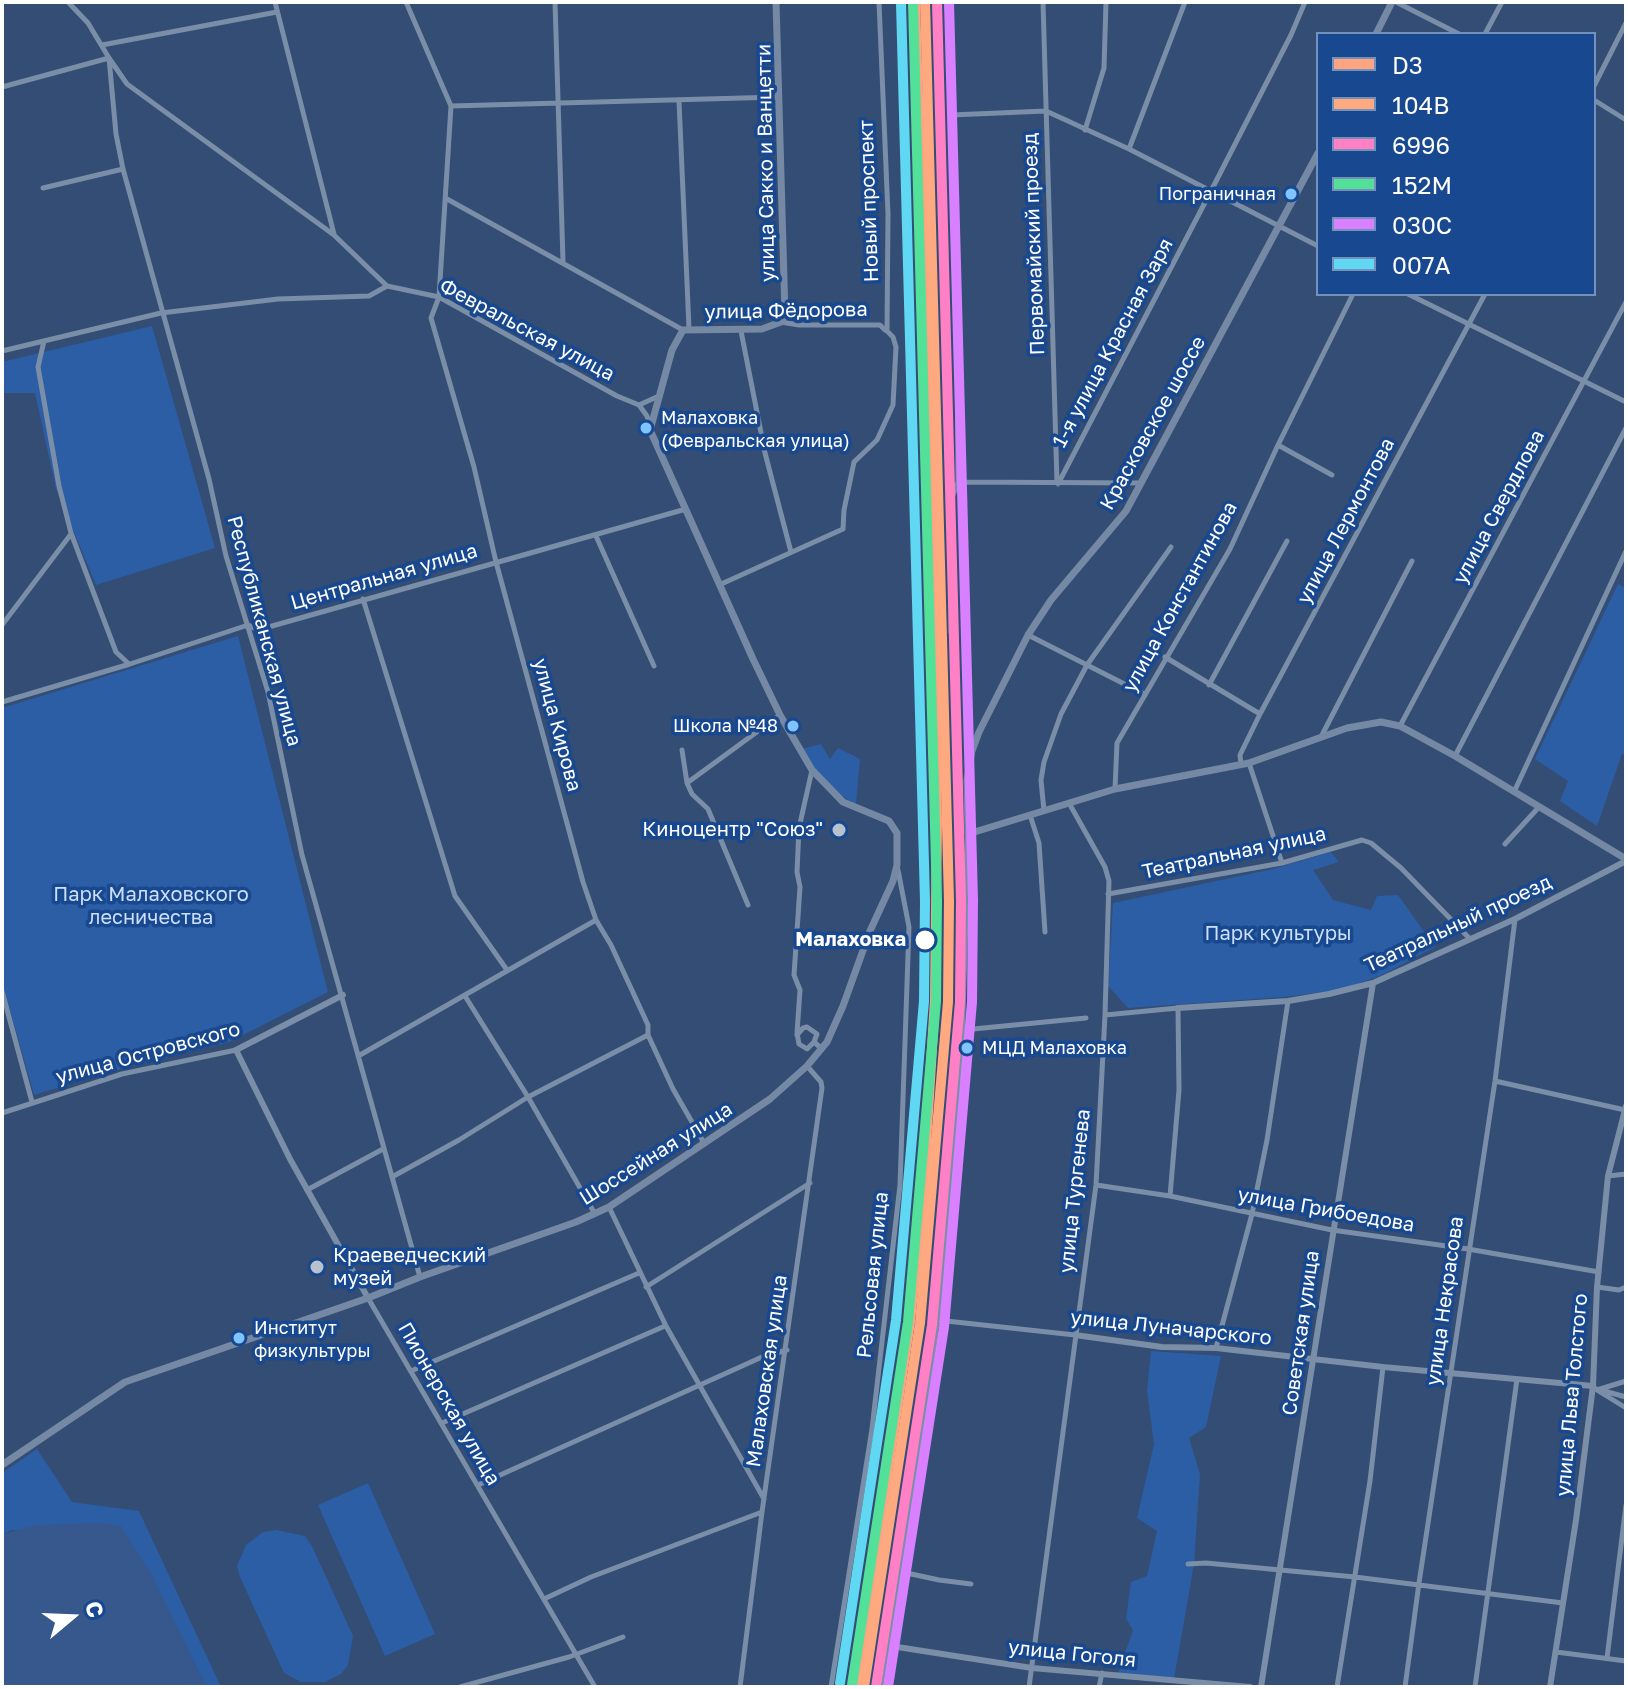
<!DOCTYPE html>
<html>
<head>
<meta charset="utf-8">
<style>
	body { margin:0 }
	#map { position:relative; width:1628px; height:1689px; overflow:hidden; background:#334d74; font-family:"Golos Text",sans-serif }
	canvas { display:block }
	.frame { position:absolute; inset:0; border:4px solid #fff; pointer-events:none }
	.legend { position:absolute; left:1316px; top:32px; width:280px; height:264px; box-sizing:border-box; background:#18488f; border:2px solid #7491bc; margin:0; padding:10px 14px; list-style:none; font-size:24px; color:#fff }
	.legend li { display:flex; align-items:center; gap:16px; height:40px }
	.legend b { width:40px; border:2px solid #7491bc }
	.north { position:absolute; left:32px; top:1577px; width:80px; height:80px; -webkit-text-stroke:6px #18488f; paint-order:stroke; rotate:71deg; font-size:22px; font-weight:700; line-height:32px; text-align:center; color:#fff }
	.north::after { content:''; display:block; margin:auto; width:28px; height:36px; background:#fff; clip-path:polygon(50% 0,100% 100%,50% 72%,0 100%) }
</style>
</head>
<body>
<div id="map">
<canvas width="1628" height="1689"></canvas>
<div class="frame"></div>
<ul class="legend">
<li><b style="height:10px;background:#ffa480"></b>D3</li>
<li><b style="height:10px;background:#ffa980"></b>104В</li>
<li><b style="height:10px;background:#ff80c5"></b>6996</li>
<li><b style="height:10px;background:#53e098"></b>152М</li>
<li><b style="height:10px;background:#d880ff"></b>030C</li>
<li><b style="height:10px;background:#60d8f3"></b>007А</li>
</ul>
<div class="north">С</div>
</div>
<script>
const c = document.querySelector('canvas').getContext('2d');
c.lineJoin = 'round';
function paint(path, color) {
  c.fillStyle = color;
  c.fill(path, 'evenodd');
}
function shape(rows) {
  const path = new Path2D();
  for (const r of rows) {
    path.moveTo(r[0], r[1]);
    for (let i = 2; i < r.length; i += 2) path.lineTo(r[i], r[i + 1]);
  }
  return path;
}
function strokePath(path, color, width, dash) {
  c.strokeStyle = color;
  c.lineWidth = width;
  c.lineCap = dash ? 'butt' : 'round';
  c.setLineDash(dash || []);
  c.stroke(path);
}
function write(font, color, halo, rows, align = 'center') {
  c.font = font + ' "Golos Text",sans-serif';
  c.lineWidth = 7;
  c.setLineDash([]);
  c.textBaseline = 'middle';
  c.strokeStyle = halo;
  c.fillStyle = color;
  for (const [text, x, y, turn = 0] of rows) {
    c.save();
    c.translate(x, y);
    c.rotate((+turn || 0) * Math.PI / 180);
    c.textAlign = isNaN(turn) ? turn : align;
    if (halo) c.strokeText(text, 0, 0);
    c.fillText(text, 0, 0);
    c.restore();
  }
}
const green = shape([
	[152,326,215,548,96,585,56,489,35,393,2,393,2,362],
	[1618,584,1626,588,1626,755,1622,754,1597,826,1560,801,1568,781,1535,759],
	[238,636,328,992,229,1042,109,1072,34,1095,2,982,2,708],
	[821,744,830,759,838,748,860,759,856,804,840,795,814,769,802,749],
	[1331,852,1339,862,1313,870,1333,900,1371,910,1377,896,1398,895,1435,947,1382,975,1340,990,1284,997,1128,1008,1108,986,1113,903,1273,869],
	[1151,1351,1221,1356,1206,1427,1189,1438,1200,1474,1194,1564,1174,1679,1118,1673,1133,1630,1126,1619,1131,1582,1147,1576,1157,1531,1137,1518,1154,1444,1147,1391],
	[37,1449,72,1502,139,1511,221,1687,206,1687,148,1569,13,1530,2,1534,2,1473],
	[368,1483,435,1634,385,1656,318,1505],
	[276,1530,305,1536,312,1546,353,1636,348,1665,341,1674,325,1682,301,1682,284,1673,240,1577,237,1566,246,1545,263,1532]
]);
const water = shape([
	[102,1523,121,1526,151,1573,206,1687,2,1687,2,1534,37,1525]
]);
const minor = shape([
	[68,2,88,23,109,58,116,134,123,169,209,479,226,556,268,692,302,855,420,1277],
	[275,2,334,234],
	[406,2,451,106,439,297,431,318,474,467,496,562,583,882,596,920,611,945,648,1025,648,1035,673,1089,704,1143],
	[555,2,563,261],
	[947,2,957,254,958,482,951,500,951,632],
	[1043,2,1057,483],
	[1396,2,1459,34],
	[1485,34,1502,2],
	[102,45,277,12],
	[1594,86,1626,23],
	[2,87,109,58,127,84,334,235,387,286],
	[1594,100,1626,120],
	[679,101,689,328],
	[451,106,779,97],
	[951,115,1046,111,1129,149,1318,246],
	[1085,130,1104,68,1106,2],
	[1129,149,1185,2],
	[43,188,123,169],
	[447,199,683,330],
	[1408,294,1626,402],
	[781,322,799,325,880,325,885,330],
	[741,331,765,453,791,552],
	[44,341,38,367,59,486,71,533,116,652,129,664],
	[2,351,161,313,278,299,369,296,387,286,439,297,617,396,639,405,647,416,650,427],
	[639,405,659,396],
	[1278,445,1332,475],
	[958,482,1141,483],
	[1058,484,1211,191,1291,35,1305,2],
	[596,536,654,666],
	[719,585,843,529,844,510,854,462,877,440,893,405,896,347,893,337,887,331,888,214,879,2],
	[363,599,455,896,507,970],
	[2,625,71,534],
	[1028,635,1144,694],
	[1165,657,1260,714],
	[1209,685,1287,541],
	[2,702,130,664,248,625,258,630,686,509],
	[1400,726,1626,302],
	[1321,737,1412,561],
	[682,750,687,783,692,794,708,809,748,905],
	[1455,756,1626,428],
	[1249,763,1282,863],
	[1241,765,1240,755,1260,714,1485,294],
	[812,770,799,828,797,872,800,887,794,975,800,990,797,1033,799,1044,807,1049,814,1042,822,1049],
	[687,783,780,715],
	[1115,789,1117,743,1230,549,1278,445,1353,294],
	[1514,792,1626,551],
	[1044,811,1041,780,1044,762,1061,714,1087,665,1171,547],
	[1030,815,1039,843,1045,932],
	[1505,844,1539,807],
	[1108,894,1282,863,1362,840,1371,843,1401,868,1470,939],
	[2,991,32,1102],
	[465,996,528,1097,595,1214],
	[1105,1015,1178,1008,1179,1090,1170,1196],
	[963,1030,1086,1018],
	[797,1035,803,1028,807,1027,817,1034,814,1042],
	[360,1055,596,920],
	[1495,1081,1625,1110],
	[2,1113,122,1074,236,1050],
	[1608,1176,1626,1174],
	[392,1177,459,1140,528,1097,648,1035],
	[1096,1185,1170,1196,1332,1230,1468,1249,1599,1272],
	[307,1190,383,1149],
	[609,1207,666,1326,764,1499],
	[646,1287,810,1183],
	[1597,1287,1619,1290,1626,1287],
	[368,1298,595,1687],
	[937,1320,1075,1335],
	[1216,1348,1252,1214,1267,1140,1288,1001],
	[411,1371,639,1273],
	[1593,1386,1597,1390,1626,1381],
	[1597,1390,1626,1408],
	[1604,1391,1626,1397],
	[442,1423,665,1326],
	[478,1485,762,1357,787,1350],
	[1188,1564,1206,1563,1355,1577,1563,1603],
	[902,1572,939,1580,971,1584],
	[544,1599,591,1577,762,1512],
	[1556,1652,1626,1661],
	[1607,1658,1626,1505],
	[460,1687,569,1657,623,1637],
	[740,1687,762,1512,822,1088,821,1082,807,1066],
	[831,1687,872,1429,900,1185,909,927,898,870],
	[1029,1687,1096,1185,1105,1015,1109,881,1105,867,1069,803],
	[1099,1687,1102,1673],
	[1337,1687,1370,1481,1383,1367],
	[1405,1687,1419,1583,1495,1081,1515,919],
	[1475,1687,1517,1379]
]);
const tertiary = shape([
	[343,995,236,1050,290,1159,368,1298],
	[1178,1008,1288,1001,1329,994,1373,983,1515,919,1626,861],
	[1075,1335,1162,1347,1216,1348,1383,1367,1593,1386],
	[891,1646,1032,1668,1250,1687],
	[884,1687,937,1320,961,1063,968,834],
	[1261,1687,1373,983],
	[1550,1687,1576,1520,1593,1386,1597,1287,1608,1176,1626,1106]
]);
const secondary = shape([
	[1376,34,1392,2],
	[1318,153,1126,511,1051,600,1028,635,979,732,972,751,967,780,968,834,1115,789,1249,763,1347,728,1381,722,1400,726,1455,756,1626,859],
	[2,1465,125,1382,368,1298,420,1277,576,1222,609,1207,770,1099,807,1066,827,1042,843,1006,870,931,893,881,897,865,897,833,889,821,843,802,812,770,780,715,753,659,650,430,672,350,683,330,762,329,781,322,785,315,776,2]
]);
const rail1 = shape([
	[855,1687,910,1322,923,1192,935,1000,937,821,932,543,915,2]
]);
const rail2 = shape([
	[864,1687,920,1323,948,1002,949,901,925,2]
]);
const rail3 = shape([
	[876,1687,932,1325,960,1002,961,901,937,2]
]);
const rail4 = shape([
	[852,1685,908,1322,936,1001,937,901,913,2]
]);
const rail5 = shape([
	[888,1687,944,1327,972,1002,973,900,949,2]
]);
const rail6 = shape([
	[840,1683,896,1320,924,1001,925,901,901,3]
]);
const markers = [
	[1291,194,7,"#80c4ff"],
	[646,428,7,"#80c4ff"],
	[793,726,7,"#80c4ff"],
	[839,830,8,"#b8c1ce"],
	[925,940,11,"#fff"],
	[967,1048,7,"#80c4ff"],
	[317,1267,8,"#b8c1ce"],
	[239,1338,7,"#80c4ff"]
];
const busNames = [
	["Пограничная",1276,194,"right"],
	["Малаховка",661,418],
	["(Февральская улица)",661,441],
	["Школа №48",778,726,"right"],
	["МЦД Малаховка",982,1048],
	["Институт",254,1328],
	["физкультуры",254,1351]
];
const streetNames = [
	["улица Сакко и Ванцетти",766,163,-91],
	["Новый проспект",869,201,-92],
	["Первомайский проезд",1034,244,-92],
	["улица Фёдорова",786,311,-1],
	["Февральская улица",527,330,28],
	["1-я улица Красная Заря",1113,343,-62],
	["Красковское шоссе",1153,423,-61],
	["улица Свердлова",1499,507,-62],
	["улица Лермонтова",1346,521,-62],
	["Центральная улица",384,577,-16],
	["улица Константинова",1180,597,-61],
	["Республиканская улица",264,631,75],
	["улица Кирова",557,725,75],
	["Театральная улица",1234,853,-12],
	["Театральный проезд",1458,924,-25],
	["улица Островского",148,1053,-15],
	["Шоссейная улица",656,1154,-32],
	["улица Тургенева",1075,1191,-84],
	["улица Грибоедова",1326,1210,10],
	["Рельсовая улица",873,1275,-84],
	["улица Некрасова",1445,1301,-82],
	["улица Луначарского",1171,1328,6],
	["Советская улица",1301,1333,-82],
	["Малаховская улица",767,1371,-82],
	["улица Льва Толстого",1572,1395,-85],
	["Пионерская улица",449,1404,60],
	["улица Гоголя",1072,1654,6]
];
const poiNames = [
	["Киноцентр \"Союз\"",823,830],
	["Краеведческий",333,1256,"left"],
	["музей",333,1279,"left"]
];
const parkNames = [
	["Парк Малаховского",151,895],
	["лесничества",151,918],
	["Парк культуры",1278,934]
];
const stopNames = [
	["Малаховка",906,940]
];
paint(green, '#2c5ea6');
paint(water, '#37588c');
strokePath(minor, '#7a8ea7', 5);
strokePath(tertiary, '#7a8ea7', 6);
strokePath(secondary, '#7689a4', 7);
strokePath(rail1, '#ffa480', 10);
strokePath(rail2, '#ffa980', 10);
strokePath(rail3, '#ff80c5', 10);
strokePath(rail4, '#53e098', 10);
strokePath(rail5, '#d880ff', 10);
strokePath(rail6, '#60d8f3', 10);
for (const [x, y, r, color] of markers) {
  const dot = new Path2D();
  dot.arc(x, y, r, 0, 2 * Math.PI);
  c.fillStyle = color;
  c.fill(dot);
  strokePath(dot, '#18488f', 3);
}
write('18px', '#fff', '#18488f', busNames, 'left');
write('20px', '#fff', '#18488f', streetNames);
write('20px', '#fff', '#18488f', poiNames, 'right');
write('20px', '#ccdffb', '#18488f', parkNames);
write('bold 20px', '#fff', '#18488f', stopNames, 'right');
</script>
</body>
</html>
